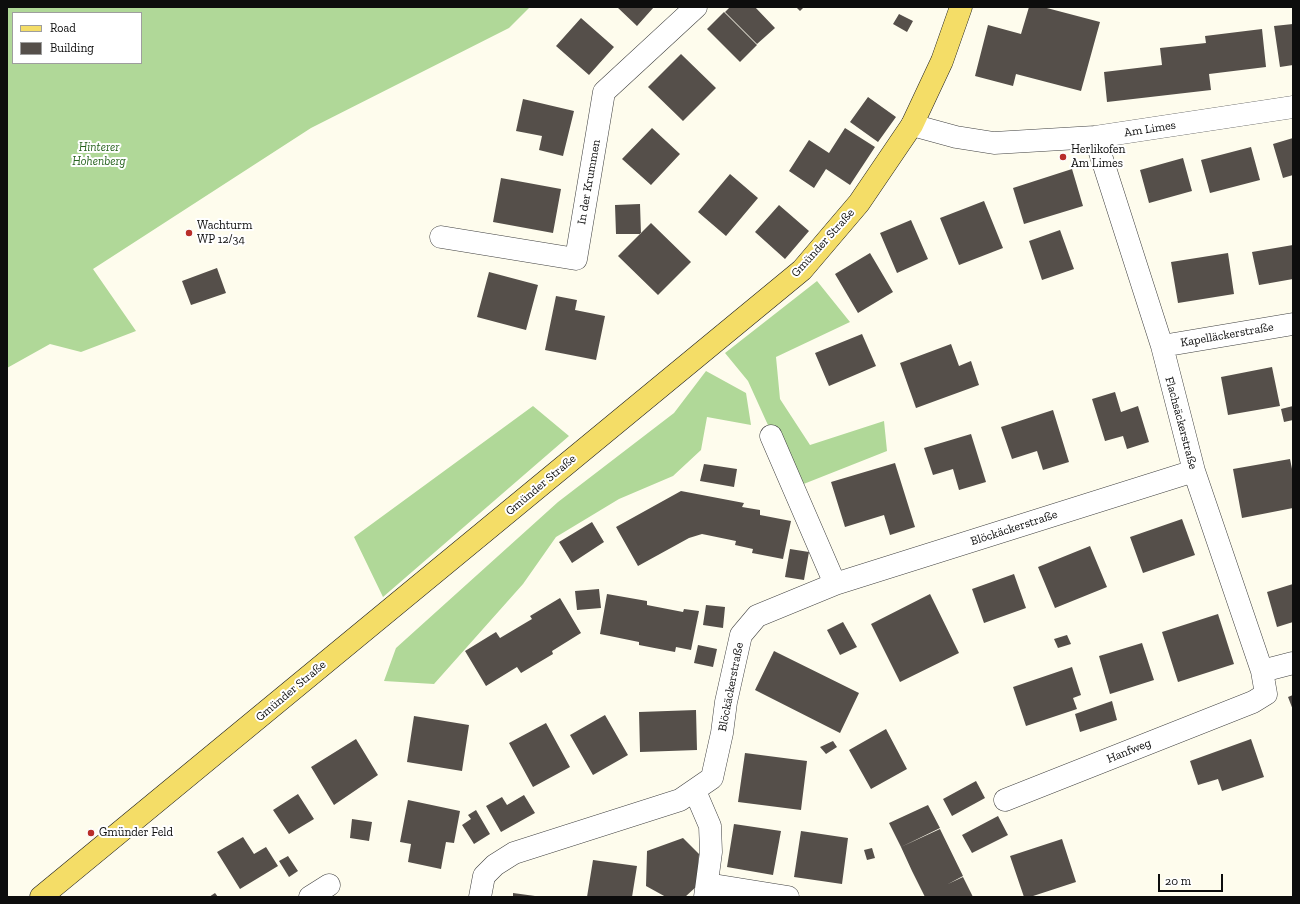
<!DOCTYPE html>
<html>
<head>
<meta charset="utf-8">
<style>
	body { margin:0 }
	#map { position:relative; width:1300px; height:904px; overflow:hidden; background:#fefced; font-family:"Zilla Slab",serif }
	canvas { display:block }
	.frame { position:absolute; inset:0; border:8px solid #0d0d0d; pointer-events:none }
	.legend { position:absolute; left:12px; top:12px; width:130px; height:52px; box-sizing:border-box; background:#fff; border:1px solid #9e9e9e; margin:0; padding:5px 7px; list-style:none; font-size:12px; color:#0d0d0d }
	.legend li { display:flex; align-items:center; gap:8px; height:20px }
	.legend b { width:20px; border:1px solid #9e9e9e }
	.scale { position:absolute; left:1158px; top:874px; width:65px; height:18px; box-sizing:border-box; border:2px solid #0d0d0d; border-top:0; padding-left:5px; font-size:12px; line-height:14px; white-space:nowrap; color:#0d0d0d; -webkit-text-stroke:3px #fff; paint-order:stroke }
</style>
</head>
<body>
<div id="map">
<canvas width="1300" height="904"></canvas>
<div class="frame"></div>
<ul class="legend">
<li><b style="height:5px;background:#f4dd67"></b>Road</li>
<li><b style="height:11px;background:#554f4a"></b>Building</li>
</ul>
<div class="scale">20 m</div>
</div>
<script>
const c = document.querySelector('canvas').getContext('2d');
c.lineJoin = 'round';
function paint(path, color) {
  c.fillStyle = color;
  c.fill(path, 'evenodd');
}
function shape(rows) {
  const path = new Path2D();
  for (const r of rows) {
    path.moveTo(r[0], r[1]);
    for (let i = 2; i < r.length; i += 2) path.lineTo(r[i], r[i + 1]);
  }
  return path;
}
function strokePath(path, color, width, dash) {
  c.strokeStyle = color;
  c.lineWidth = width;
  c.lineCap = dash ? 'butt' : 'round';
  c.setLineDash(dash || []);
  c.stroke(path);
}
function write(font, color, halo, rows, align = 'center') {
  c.font = font + ' "Zilla Slab",serif';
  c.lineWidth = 4;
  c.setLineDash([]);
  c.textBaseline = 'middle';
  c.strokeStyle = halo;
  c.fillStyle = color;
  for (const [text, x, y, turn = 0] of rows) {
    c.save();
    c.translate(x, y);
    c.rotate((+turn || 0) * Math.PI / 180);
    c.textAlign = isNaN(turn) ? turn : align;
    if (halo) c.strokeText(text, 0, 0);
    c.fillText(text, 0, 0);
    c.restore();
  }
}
const forest = shape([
	[7,7,530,7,509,28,311,128,93,269,136,331,81,352,50,344,7,368],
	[13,13,141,13,141,63,13,63],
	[817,281,850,322,776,357,780,399,810,445,884,421,887,451,796,487,748,381,725,353],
	[706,371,746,393,751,425,707,417,701,450,673,476,619,499,556,537,523,584,434,684,384,681,396,648,558,502,674,413],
	[533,406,569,436,383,597,354,537]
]);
const building = shape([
	[617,7,654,7,637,26],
	[730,7,755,7,775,28,757,44,725,12],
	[796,7,804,7,800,11],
	[1029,7,1043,7,1100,22,1081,91,1016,74,1013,86,975,76,988,25,1021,34],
	[724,12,757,45,740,62,707,29],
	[899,14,913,21,907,32,893,24],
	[581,18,614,47,589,75,556,46],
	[1293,24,1293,65,1280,67,1274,26],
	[1262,29,1266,67,1209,74,1211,90,1107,102,1104,72,1162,65,1160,48,1206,43,1205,36],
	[681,54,716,88,683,121,648,87],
	[868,97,896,117,878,142,850,122],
	[523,99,574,111,563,156,539,150,542,136,516,131],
	[652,128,680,154,651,185,622,159],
	[845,128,875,147,850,185,826,169,814,188,789,171,809,140,829,153],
	[1293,138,1293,175,1283,178,1273,144],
	[1251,147,1260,180,1210,193,1201,160],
	[1183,158,1192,191,1149,203,1140,170],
	[1072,169,1083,206,1024,224,1013,188],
	[730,174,758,198,726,236,698,212],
	[501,178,561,189,553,233,493,222],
	[984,201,1003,248,959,265,940,218],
	[640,204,641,234,616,234,615,205],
	[779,205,809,231,785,259,755,232],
	[911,220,928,259,897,273,880,233],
	[651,223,691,262,658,295,618,256],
	[1060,230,1074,269,1042,280,1029,241],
	[1293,245,1293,279,1259,285,1252,252],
	[870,253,893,292,858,313,835,274],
	[1228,253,1234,294,1178,303,1171,262],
	[217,268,226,293,191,305,182,281],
	[489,272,538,285,526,330,477,317],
	[556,296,577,300,575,310,605,316,596,360,545,350],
	[862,334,876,366,829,386,815,353],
	[951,344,959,366,971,361,979,385,916,408,900,363],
	[1272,367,1280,406,1228,415,1221,377],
	[1115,392,1121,412,1138,406,1149,442,1127,449,1123,436,1105,441,1092,399],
	[1293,406,1293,420,1284,422,1281,409],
	[1053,410,1069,462,1043,470,1037,451,1012,459,1001,427],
	[971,434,986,482,959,490,953,469,933,475,924,448],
	[1290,459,1293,474,1293,508,1242,518,1233,469],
	[895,463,915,527,890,535,884,515,845,527,831,482],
	[704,464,737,469,734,487,700,481],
	[681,491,744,503,742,507,760,510,760,515,791,521,783,559,752,553,753,549,735,545,736,541,702,534,689,538,638,566,616,527],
	[1182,519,1195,555,1143,573,1130,537],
	[592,522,604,542,572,563,559,542],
	[1090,546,1107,587,1055,608,1038,567],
	[790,549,809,552,804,580,785,577],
	[1014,574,1026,608,984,623,972,589],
	[1293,584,1293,622,1277,627,1267,592],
	[599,589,601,608,577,610,575,591],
	[607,594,647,601,647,605,683,612,684,609,699,611,691,650,676,647,675,652,639,645,639,642,600,634],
	[930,594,959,653,900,682,871,624],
	[560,598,581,633,552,651,553,654,521,673,517,667,486,686,465,651,496,632,500,638,532,619,530,616],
	[706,605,725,607,723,628,703,625],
	[1218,614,1234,664,1178,682,1162,632],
	[843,622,857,647,840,655,827,630],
	[1067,635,1071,644,1058,648,1054,639],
	[1142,643,1154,680,1110,694,1099,656],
	[698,645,717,649,713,667,694,663],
	[774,651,859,693,840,733,755,690],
	[1072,667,1081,695,1073,698,1077,709,1026,726,1013,687],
	[1293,695,1293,710,1288,697],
	[1112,701,1117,720,1080,732,1075,714],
	[696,710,697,750,640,752,639,712],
	[605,715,628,755,593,775,570,735],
	[414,716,469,725,462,771,407,762],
	[546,723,570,767,533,787,509,743],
	[886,729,907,769,871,789,849,750],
	[356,739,378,775,334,805,311,767],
	[1251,739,1264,777,1222,791,1218,779,1198,785,1190,761],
	[833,741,837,747,826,754,820,747],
	[745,753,807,761,801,810,738,802],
	[976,781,985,798,952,816,943,799],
	[298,794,314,819,289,834,273,810],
	[524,795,535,813,501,832,486,806,502,797,507,805],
	[408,800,460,811,454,843,446,842,441,869,408,862,411,844,400,842],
	[928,805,940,828,901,847,889,823],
	[476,810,490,834,474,844,462,825,471,819,468,815],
	[998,816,1008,835,972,853,962,835],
	[352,819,372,822,369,841,350,838],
	[734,824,781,831,773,875,727,867],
	[940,829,963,876,948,884,963,877,973,897,925,897,912,871,946,854,912,871,901,847],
	[801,831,848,838,842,884,794,877],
	[243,837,254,854,266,847,278,866,240,889,217,852],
	[683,838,699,854,697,886,685,897,666,897,646,886,647,851],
	[1062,839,1076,882,1030,897,1024,897,1010,856],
	[872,848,875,858,867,860,864,850],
	[288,856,298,871,289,877,279,861],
	[593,860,637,866,632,897,587,897],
	[215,893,218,897,209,897],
	[513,893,535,896,535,897,513,897]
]);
const minor = shape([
	[912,125,956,137,994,143,1095,137,1293,107],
	[441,237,576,259,604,92,696,7],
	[1162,346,1293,324],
	[771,436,835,584],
	[1262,671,1293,663],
	[695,791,710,826,711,852,705,897],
	[1005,800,1253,702,1266,694,1262,671,1194,471,1162,346,1095,137],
	[707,884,788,897],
	[310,897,329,885],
	[480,897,484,876,495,865,514,853,680,800,712,778,722,733,726,702,741,635,757,616,835,584,1194,471]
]);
const major = shape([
	[41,897,802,270,859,203,912,125,942,61,961,7]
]);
const markers = [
	[1063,157,4,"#b92e29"],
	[189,233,4,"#b92e29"],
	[91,833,4,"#b92e29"]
];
const streetNames = [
	["Am Limes",1150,129,-9],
	["In der Krummen",589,182,-80],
	["Gmünder Straße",823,243,-48],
	["Kapelläckerstraße",1227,335,-10],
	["Flachsäckerstraße",1181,423,75],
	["Gmünder Straße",541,485,-40],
	["Blöckäckerstraße",1014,528,-18],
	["Blöckäckerstraße",731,687,-79],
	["Gmünder Straße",291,691,-40],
	["Hanfweg",1129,751,-22]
];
const parkNames = [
	["Hinterer",99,148],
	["Hohenberg",99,162]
];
const poiNames = [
	["Herlikofen",1071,150],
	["Am Limes",1071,164],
	["Wachturm",197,226],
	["WP 12/34",197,240],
	["Gmünder Feld",99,833]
];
paint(forest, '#b0d898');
paint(building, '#554f4a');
strokePath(minor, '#404040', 23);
strokePath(major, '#1e1e1e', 23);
strokePath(minor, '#fff', 22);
strokePath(major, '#f4dd67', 22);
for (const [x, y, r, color] of markers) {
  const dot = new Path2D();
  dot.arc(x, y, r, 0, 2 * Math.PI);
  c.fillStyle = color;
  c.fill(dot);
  strokePath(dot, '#fff', 1.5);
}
write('12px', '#0d0d0d', '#fff', streetNames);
write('italic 12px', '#28631f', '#fff', parkNames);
write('12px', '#0d0d0d', '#fff', poiNames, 'left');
</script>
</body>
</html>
